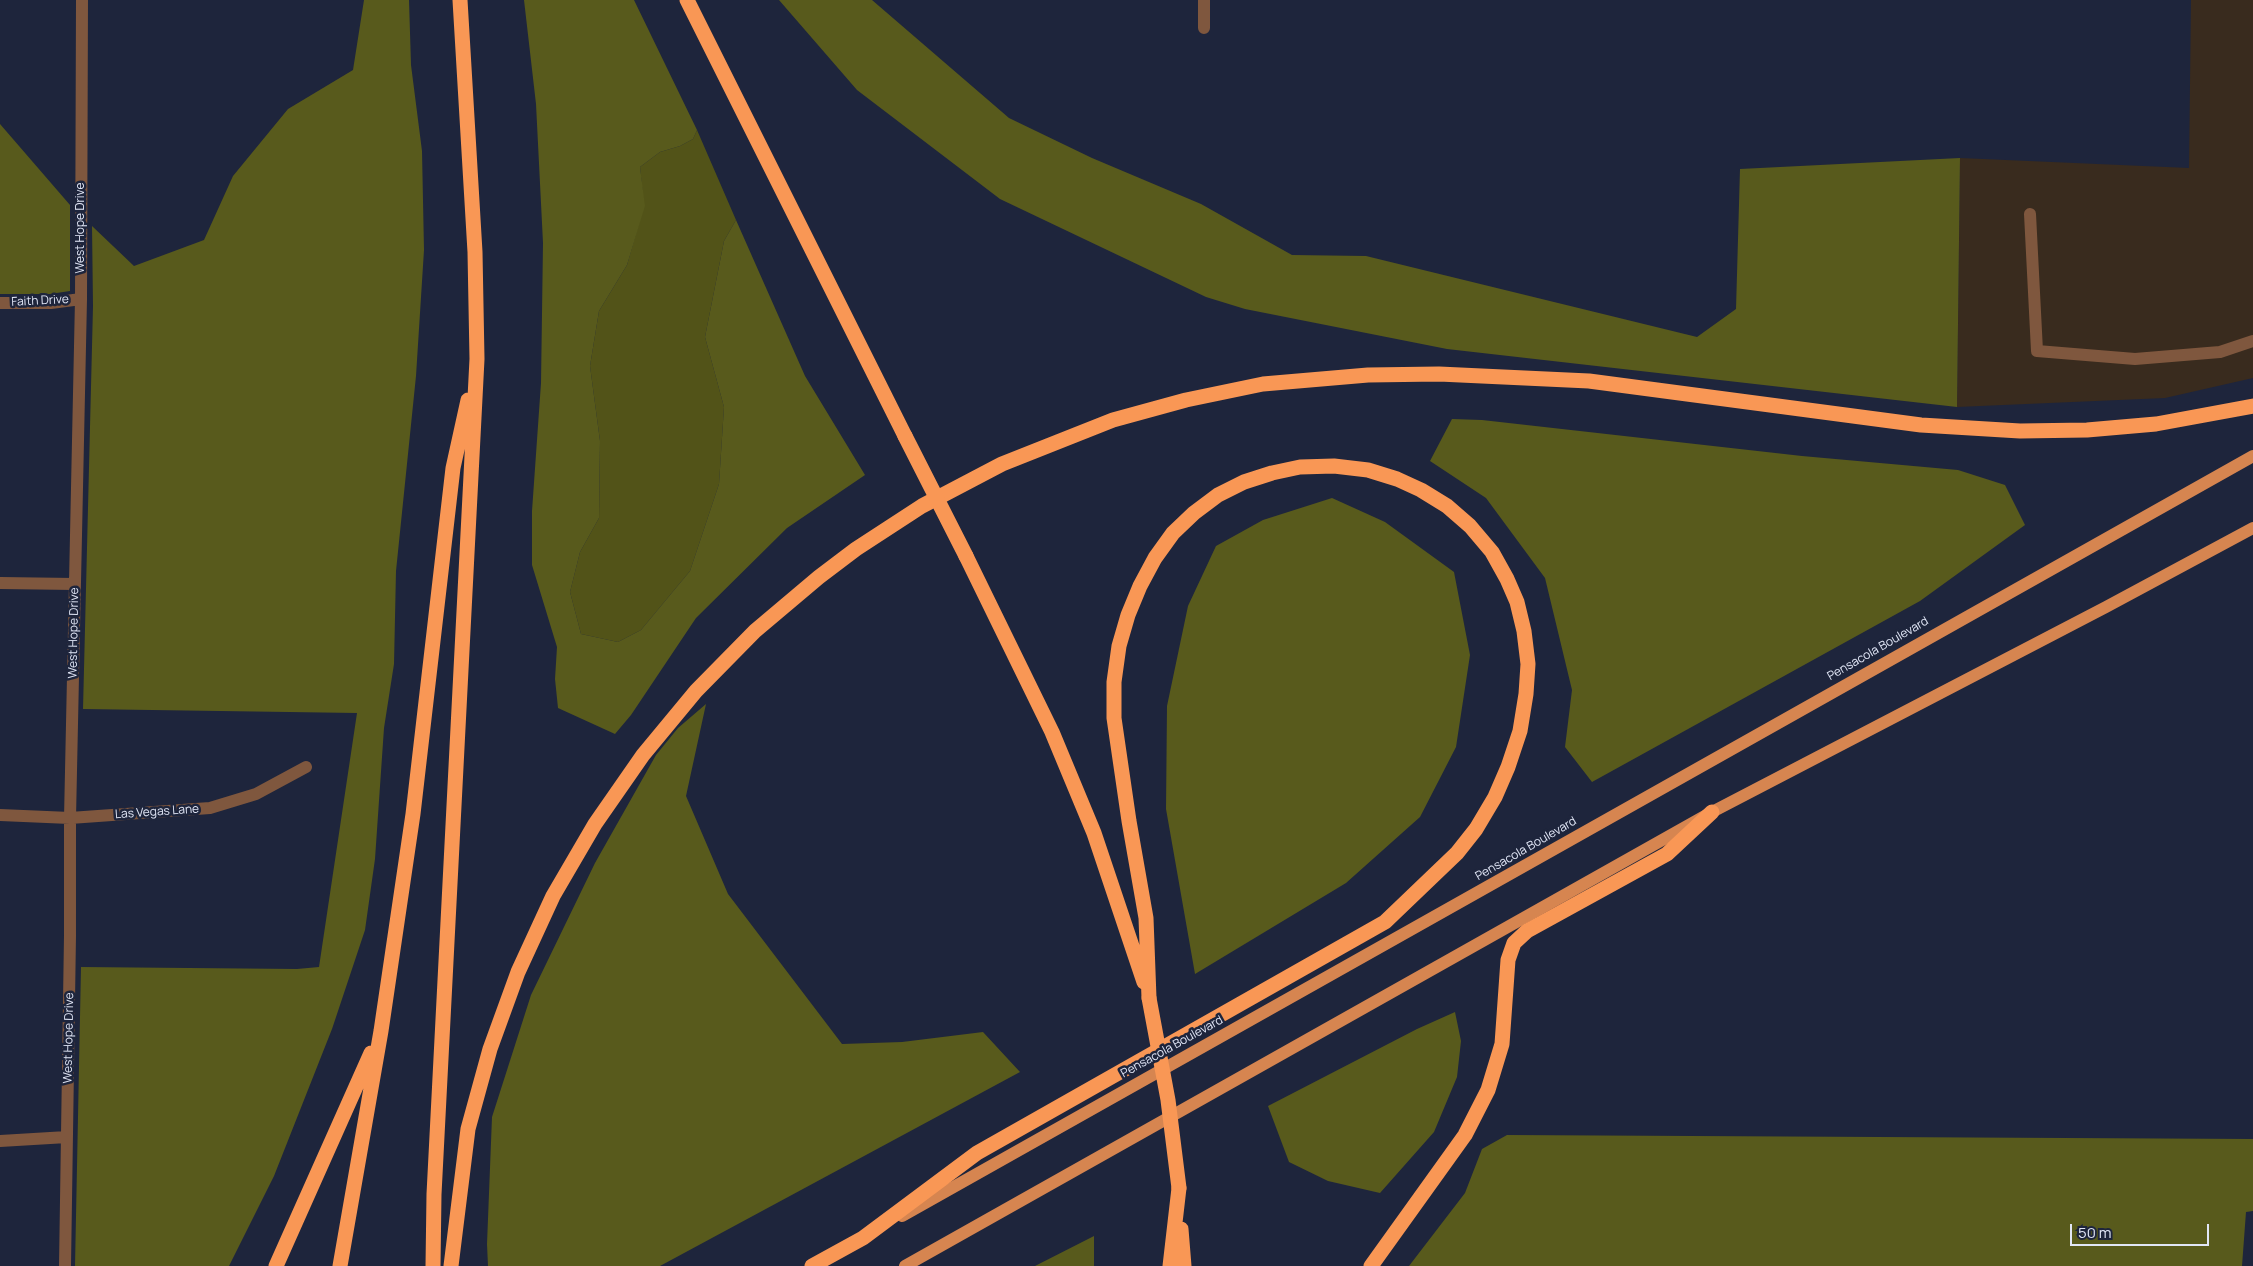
<!DOCTYPE html>
<html>
<head>
<meta charset="utf-8">
<style>
	body { margin:0 }
	#map { position:relative; width:2253px; height:1266px; overflow:hidden; background:#1e253c; font-family:Manrope,sans-serif }
	canvas { display:block }
	.scale { position:absolute; left:2070px; top:1224px; width:139px; height:22px; box-sizing:border-box; border:2px solid #e1e6f6; border-top:0; padding-left:6px; font-size:15px; line-height:18px; white-space:nowrap; color:#e1e6f6; -webkit-text-stroke:4px #1e253c; paint-order:stroke }
</style>
</head>
<body>
<div id="map">
<canvas width="2253" height="1266"></canvas>
<div class="scale">50 m</div>
</div>
<script>
const c = document.querySelector('canvas').getContext('2d');
c.lineJoin = 'round';
function paint(path, color) {
  c.fillStyle = color;
  c.fill(path, 'evenodd');
}
function shape(rows) {
  const path = new Path2D();
  for (const r of rows) {
    path.moveTo(r[0], r[1]);
    for (let i = 2; i < r.length; i += 2) path.lineTo(r[i], r[i + 1]);
  }
  return path;
}
function strokePath(path, color, width, dash) {
  c.strokeStyle = color;
  c.lineWidth = width;
  c.lineCap = dash ? 'butt' : 'round';
  c.setLineDash(dash || []);
  c.stroke(path);
}
function write(font, color, halo, rows, align = 'center') {
  c.font = font + ' Manrope,sans-serif';
  c.lineWidth = 5;
  c.setLineDash([]);
  c.textBaseline = 'middle';
  c.strokeStyle = halo;
  c.fillStyle = color;
  for (const [text, x, y, turn = 0] of rows) {
    c.save();
    c.translate(x, y);
    c.rotate((+turn || 0) * Math.PI / 180);
    c.textAlign = isNaN(turn) ? turn : align;
    if (halo) c.strokeText(text, 0, 0);
    c.fillText(text, 0, 0);
    c.restore();
  }
}
const commercial = shape([
	[2191,0,2253,0,2253,378,2165,398,1957,407,1960,158,2189,168]
]);
const green = shape([
	[697,130,736,220,724,241,705,337,724,407,719,484,690,571,641,630,618,642,581,634,570,592,580,552,599,518,600,441,590,366,599,311,627,265,644,206,640,167,660,152,680,146,693,139]
]);
const forest = shape([
	[364,0,409,0,411,65,422,151,424,250,416,376,396,571,394,664,384,728,375,859,365,930,332,1029,274,1176,229,1266,75,1266,81,967,297,969,319,967,357,713,83,709,93,306,92,226,134,266,204,240,233,176,288,109,353,70],
	[524,0,634,0,697,130,693,139,680,146,660,152,640,167,645,206,627,265,599,311,590,366,600,441,599,518,580,552,570,592,581,634,618,642,641,630,690,571,719,484,724,407,705,337,724,241,736,220,805,376,865,475,787,528,696,618,631,715,615,734,558,708,555,679,557,647,532,565,532,511,541,383,543,243,536,104],
	[779,0,872,0,1009,118,1092,158,1201,204,1292,255,1366,256,1697,337,1736,309,1740,169,1960,158,1957,407,1447,349,1245,309,1206,297,1000,199,857,90],
	[0,124,70,205,70,291,50,294,0,294],
	[1452,419,1482,420,1802,456,1958,470,2005,485,2025,525,1920,601,1592,782,1565,747,1572,690,1545,578,1486,498,1430,461],
	[1332,498,1385,522,1454,572,1470,655,1456,747,1420,817,1346,883,1195,974,1166,809,1167,706,1188,606,1216,546,1263,520],
	[706,704,686,796,728,894,842,1044,902,1042,983,1032,1020,1072,660,1266,488,1266,487,1244,492,1117,531,995,595,863,656,755,678,728],
	[1455,1012,1461,1041,1457,1077,1434,1132,1380,1193,1328,1181,1289,1162,1268,1106,1417,1029],
	[1507,1135,2253,1139,2253,1211,2246,1212,2242,1266,1409,1266,1465,1193,1482,1149],
	[1094,1236,1094,1266,1035,1266]
]);
const minor = shape([
	[1204,0,1204,28],
	[2030,214,2037,351,2135,359,2220,352,2253,341],
	[0,303,51,303,81,299],
	[0,583,75,584],
	[0,815,70,818,210,808,256,794,306,767],
	[0,1141,67,1137],
	[65,1266,70,935,70,818,81,299,82,0]
]);
const major = shape([
	[902,1216,2253,456],
	[905,1266,1712,812,2106,607,2253,528]
]);
const highway = shape([
	[687,0,905,436],
	[966,556,1052,732,1094,833,1144,982],
	[1181,1229,1184,1266],
	[276,1266,371,1053],
	[340,1266,381,1031,413,814,453,468,468,400],
	[433,1266,434,1194,477,359,475,252,460,0],
	[451,1266,468,1129,490,1049,518,972,553,896,595,824,643,755,696,691,755,631,819,577,856,549,922,506,1002,464,1113,420,1186,400,1263,384,1368,375,1439,374,1589,381,1921,425,2020,431,2087,430,2156,424,2253,406],
	[812,1266,863,1238,977,1153,1385,922,1457,853,1476,829,1495,797,1508,767,1520,731,1526,694,1528,664,1524,631,1517,602,1507,579,1492,552,1470,526,1447,506,1421,490,1397,479,1368,470,1334,466,1300,467,1272,473,1244,482,1218,495,1194,513,1173,533,1155,558,1140,586,1128,615,1119,646,1114,682,1114,718,1129,821,1146,918,1149,998],
	[1170,1266,1179,1188],
	[1371,1266,1465,1135,1488,1090,1502,1044,1508,960,1514,943,1527,931,1667,854,1712,812]
]);
const highwayBridge = shape([
	[905,436,966,556],
	[1149,998,1168,1100,1179,1188]
]);
const streetNames = [
	["West Hope Drive",81,228,-90],
	["Faith Drive",40,301,-3],
	["West Hope Drive",74,633,-89],
	["Pensacola Boulevard",1878,649,-30],
	["Las Vegas Lane",157,812,-4],
	["Pensacola Boulevard",1526,849,-30],
	["West Hope Drive",69,1038,-89],
	["Pensacola Boulevard",1172,1047,-29]
];
paint(commercial, '#392b1e');
paint(green, '#525318');
paint(forest, '#585a1c');
strokePath(minor, '#7f573e', 12);
strokePath(major, '#d68550', 12);
strokePath(highway, '#f99755', 15);
strokePath(highwayBridge, '#f99755', 15);
write('12px', '#e1e6f6', '#1e253c', streetNames);
</script>
</body>
</html>
